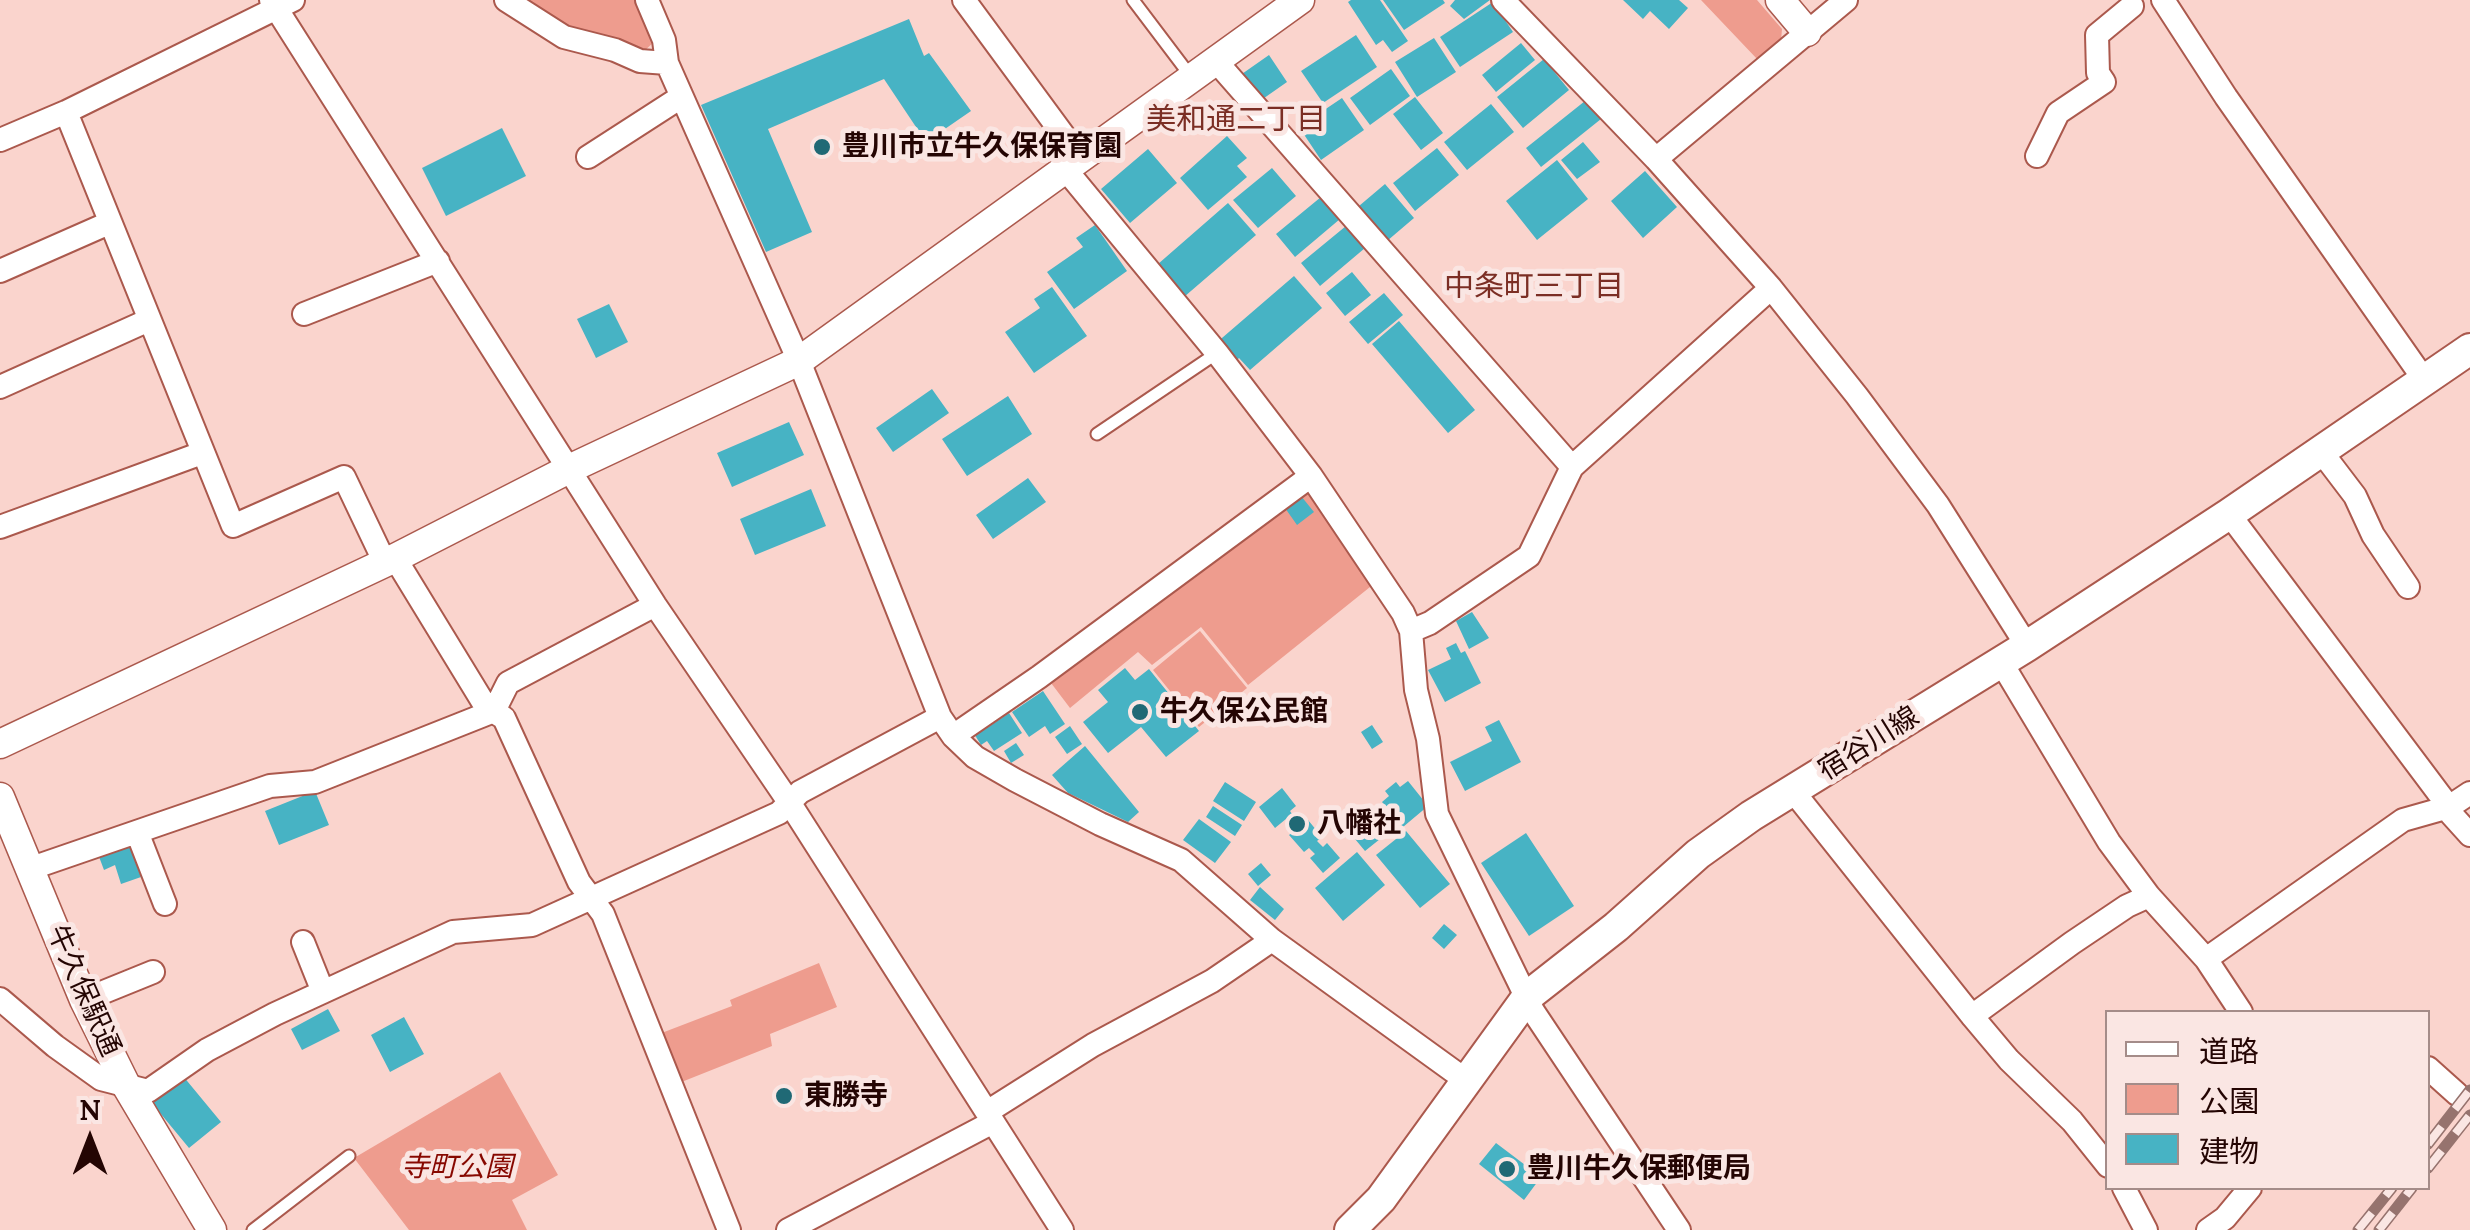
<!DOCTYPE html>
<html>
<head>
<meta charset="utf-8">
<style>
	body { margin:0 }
	#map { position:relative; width:2470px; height:1230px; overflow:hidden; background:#fad4cd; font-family:Lora,"Noto Sans JP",serif }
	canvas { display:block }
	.legend { position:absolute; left:2105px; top:1010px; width:325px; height:180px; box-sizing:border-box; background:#fae6e3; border:2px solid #a48c89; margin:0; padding:12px 18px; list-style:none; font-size:30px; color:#240503 }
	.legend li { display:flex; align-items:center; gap:20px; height:50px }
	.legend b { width:50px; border:2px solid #a48c89 }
	.north { position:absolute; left:40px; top:1090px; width:100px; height:100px; -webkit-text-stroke:8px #fae6e3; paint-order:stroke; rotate:0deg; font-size:28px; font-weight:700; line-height:40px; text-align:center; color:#240503 }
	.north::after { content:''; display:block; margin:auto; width:35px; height:45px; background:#240503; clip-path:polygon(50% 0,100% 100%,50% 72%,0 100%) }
</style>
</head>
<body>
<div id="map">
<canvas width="2470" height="1230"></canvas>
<ul class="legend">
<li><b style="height:12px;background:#fff"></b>道路</li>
<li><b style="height:28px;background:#ee9c8e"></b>公園</li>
<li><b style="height:28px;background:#47b3c4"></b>建物</li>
</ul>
<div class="north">N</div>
</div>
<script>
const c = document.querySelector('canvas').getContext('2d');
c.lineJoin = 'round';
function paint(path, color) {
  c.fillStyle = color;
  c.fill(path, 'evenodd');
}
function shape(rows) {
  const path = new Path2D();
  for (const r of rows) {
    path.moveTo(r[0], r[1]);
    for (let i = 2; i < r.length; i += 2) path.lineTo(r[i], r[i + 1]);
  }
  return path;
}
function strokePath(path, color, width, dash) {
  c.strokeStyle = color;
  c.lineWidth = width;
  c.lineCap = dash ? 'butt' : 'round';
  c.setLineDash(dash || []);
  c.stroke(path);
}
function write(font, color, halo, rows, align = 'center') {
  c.font = font + ' Lora,"Noto Sans JP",serif';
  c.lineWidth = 10;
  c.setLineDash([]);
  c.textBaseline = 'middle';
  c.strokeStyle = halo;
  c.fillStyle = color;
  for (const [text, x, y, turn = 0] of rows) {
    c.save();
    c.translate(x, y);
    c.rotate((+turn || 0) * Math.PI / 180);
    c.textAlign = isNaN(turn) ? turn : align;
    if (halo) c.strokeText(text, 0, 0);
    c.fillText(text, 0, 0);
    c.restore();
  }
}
const green = shape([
	[518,0,638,0,655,41,641,54,572,34],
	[1701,0,1757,0,1782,29,1781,41,1758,60],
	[1315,493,1375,583,1248,685,1201,627,1152,665,1138,652,1070,708,1048,679,1296,494],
	[1200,631,1247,688,1199,727,1153,670],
	[819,963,837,1007,770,1034,772,1046,679,1083,659,1034,732,1006,730,1000],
	[500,1072,558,1175,512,1200,527,1230,409,1230,354,1158]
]);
const building = shape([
	[1351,0,1380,0,1408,41,1392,52,1383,40,1376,45,1348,2],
	[1383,0,1443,0,1445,3,1404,30],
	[1455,0,1490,0,1464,19,1450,6],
	[1623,0,1679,0,1688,8,1669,29,1650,11,1643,19],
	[1493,2,1513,32,1460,67,1440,37],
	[909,19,924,56,929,53,971,111,926,142,884,79,768,129,812,232,766,252,701,105],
	[1356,35,1377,67,1323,103,1301,71],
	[1434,38,1456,72,1417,97,1395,62],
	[1521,43,1535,60,1496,92,1482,75],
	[1269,55,1287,82,1257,103,1239,76],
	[1544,59,1569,90,1523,128,1497,97],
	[1391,69,1410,96,1370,125,1350,98],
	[1415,97,1443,133,1421,150,1393,114],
	[1342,98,1364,130,1321,160,1299,127],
	[1585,101,1601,119,1541,167,1526,148],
	[1491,104,1514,132,1467,170,1444,142],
	[502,128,526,176,446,216,422,168],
	[1227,136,1247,158,1237,166,1247,177,1208,210,1180,178],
	[1583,142,1600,162,1577,179,1561,160],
	[1437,148,1459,175,1415,211,1393,183],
	[1148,149,1177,183,1130,223,1101,189],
	[1557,160,1588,199,1537,240,1506,201],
	[1272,168,1296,196,1258,228,1233,200],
	[1645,171,1677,207,1643,238,1611,201],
	[1385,184,1414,218,1387,241,1359,206],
	[1321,197,1340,219,1295,257,1276,234],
	[1228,203,1256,235,1184,297,1150,271],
	[1095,225,1127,271,1074,309,1047,272,1083,247,1076,238],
	[1346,226,1365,248,1320,286,1301,263],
	[1352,272,1371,295,1345,316,1326,293],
	[1294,276,1322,308,1250,370,1239,358,1233,364,1215,344],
	[1052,287,1087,336,1034,373,1005,332,1040,308,1034,299],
	[1384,293,1403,315,1368,344,1349,322],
	[609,304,628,342,596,358,577,319],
	[1399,321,1475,410,1448,433,1372,344],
	[932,389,949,413,893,452,876,428],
	[1008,396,1032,434,967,476,942,439],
	[789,422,804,455,732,487,717,453],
	[1028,478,1046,502,993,539,976,515],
	[811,489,826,526,755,555,740,519],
	[1301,496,1314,512,1297,525,1285,508],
	[1472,612,1489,638,1469,649,1456,621],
	[1456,643,1461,653,1465,651,1481,683,1445,702,1428,670,1451,659,1446,648],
	[1125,668,1135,680,1149,669,1199,731,1166,757,1141,727,1108,753,1083,722,1108,702,1098,690],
	[1043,691,1065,724,1050,734,1045,726,1029,737,1012,712],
	[1009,713,1022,733,994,751,987,741,981,745,973,732,982,726,984,730],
	[1499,720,1521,762,1465,791,1450,762,1492,741,1485,727],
	[1372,725,1383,742,1372,749,1361,732],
	[1070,726,1082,744,1067,754,1055,737],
	[1016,743,1024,755,1011,763,1004,751],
	[1085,746,1139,812,1128,822,1068,793,1052,775],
	[1408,781,1428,806,1403,827,1382,802,1389,796,1385,791,1396,782,1400,787],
	[1225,782,1256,802,1244,821,1213,801],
	[1282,788,1296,806,1290,811,1292,814,1275,828,1259,807],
	[315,791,329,825,279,845,265,811],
	[1213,806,1242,825,1235,836,1206,817],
	[1199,819,1231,842,1215,863,1183,840],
	[1308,820,1322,837,1317,841,1323,847,1327,843,1340,858,1323,873,1310,858,1315,854,1309,848,1304,852,1289,835],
	[1365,821,1380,839,1365,851,1350,833],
	[1406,831,1450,884,1420,908,1376,855],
	[1526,833,1574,906,1529,936,1481,863],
	[128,842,141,877,121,884,115,865,104,870,98,854],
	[1357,852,1385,885,1343,921,1315,888],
	[1261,863,1271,875,1258,886,1248,874],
	[1260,887,1284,909,1275,920,1250,900],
	[1444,924,1457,935,1444,949,1432,938],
	[328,1009,340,1031,302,1050,291,1029],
	[404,1017,424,1054,390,1072,371,1035],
	[183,1076,221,1122,189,1148,151,1102],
	[1496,1143,1541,1177,1524,1200,1479,1164]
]);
const service = shape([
	[1133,0,1192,78],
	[1097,434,1217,353],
	[253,1230,349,1156]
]);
const minor = shape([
	[271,0,655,605,789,802,1062,1230],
	[506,0,564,37,615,50,640,61,667,63],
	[647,0,664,40,667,63,799,361,940,717,953,736,975,757,1015,780,1100,824,1181,860,1272,940,1467,1081],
	[964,0,1081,159],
	[1503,0,1656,159,1771,288,1857,396,1938,505,2027,646],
	[2163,0,2226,97,2423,378],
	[1215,60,1572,467],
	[66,112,233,526,344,477,385,563],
	[0,140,66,112,293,0],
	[2037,156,2058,113,2104,82,2098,73,2097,35,2132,6],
	[588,157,681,97],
	[1656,159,1846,0],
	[1066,170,1217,353,1311,476,1403,613,1411,631,1416,690,1428,739,1437,814,1533,1011,1679,1230],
	[0,271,109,223],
	[304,314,438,261],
	[0,387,149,320],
	[2320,450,2355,496,2373,535,2408,587],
	[2229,514,2449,807,2451,814,2470,835],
	[0,527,202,453],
	[395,558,486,707,504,718,579,882,603,914,729,1230],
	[1411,631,1430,623,1529,556,1572,467,1771,288],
	[2001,662,2109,842,2149,896,2206,959,2241,1012],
	[953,736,1039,677,1311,476],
	[1793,791,1972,1016,2009,1060,2072,1121,2108,1166],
	[137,832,165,904],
	[29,869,270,786,315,782,494,711,508,683,655,605],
	[303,942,323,992],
	[2206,959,2403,820,2449,807,2470,793],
	[0,999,55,1046,101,1079,148,1091,207,1050,275,1014,453,932,532,925,779,813,800,792,940,717],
	[84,1000,153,972],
	[1972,1016,2072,943,2127,906,2149,896],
	[2428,1068,2457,1094],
	[987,1112,1093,1045,1212,981,1272,940],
	[2124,1188,2146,1230],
	[788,1230,993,1122],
	[2208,1230,2225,1218,2250,1188]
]);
const tertiary = shape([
	[1780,0,1807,32],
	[0,744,395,558,569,469,799,361,1300,0],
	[0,797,84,1000,127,1087,212,1230]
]);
const secondary = shape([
	[1350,1230,1381,1199,1528,996,1616,927,1698,854,1751,816,2027,646,2229,514,2470,349]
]);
const rail = shape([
	[2428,1144,2470,1090],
	[2428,1168,2470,1115],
	[2358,1230,2392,1188],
	[2379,1230,2412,1188]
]);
const markers = [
	[822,147,10,"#206975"],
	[1140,712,10,"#206975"],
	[1297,824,10,"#206975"],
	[784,1096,10,"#206975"],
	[1507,1169,10,"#206975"]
];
const poiNames = [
	["豊川市立牛久保保育園",842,147],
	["牛久保公民館",1160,712],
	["八幡社",1317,824],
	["東勝寺",804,1096],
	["豊川牛久保郵便局",1527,1169]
];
const streetNames = [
	["宿谷川線",1869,744,-32],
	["牛久保駅通",83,991,66]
];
const parkNames = [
	["寺町公園",457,1168]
];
const neighbourhoodNames = [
	["美和通二丁目",1236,120],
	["中条町三丁目",1534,287]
];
paint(green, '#ee9c8e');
paint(building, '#47b3c4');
strokePath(service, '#ab594d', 15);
strokePath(minor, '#ab594d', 26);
strokePath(tertiary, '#ab594d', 31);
strokePath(secondary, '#ab594d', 34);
strokePath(service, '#fff', 11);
strokePath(minor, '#fff', 22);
strokePath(tertiary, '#fff', 28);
strokePath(secondary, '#fff', 30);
strokePath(rail, '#96736e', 11);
strokePath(rail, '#fae6e3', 8, [22]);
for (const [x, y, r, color] of markers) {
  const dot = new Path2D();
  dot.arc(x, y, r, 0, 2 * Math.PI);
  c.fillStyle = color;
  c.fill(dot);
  strokePath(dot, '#fae6e3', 4);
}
write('bold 28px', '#240503', '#fae6e3', poiNames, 'left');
write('28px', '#240503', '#fae6e3', streetNames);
write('italic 28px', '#870800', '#fae6e3', parkNames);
write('30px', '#7b2e24', '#fae6e3', neighbourhoodNames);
</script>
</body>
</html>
